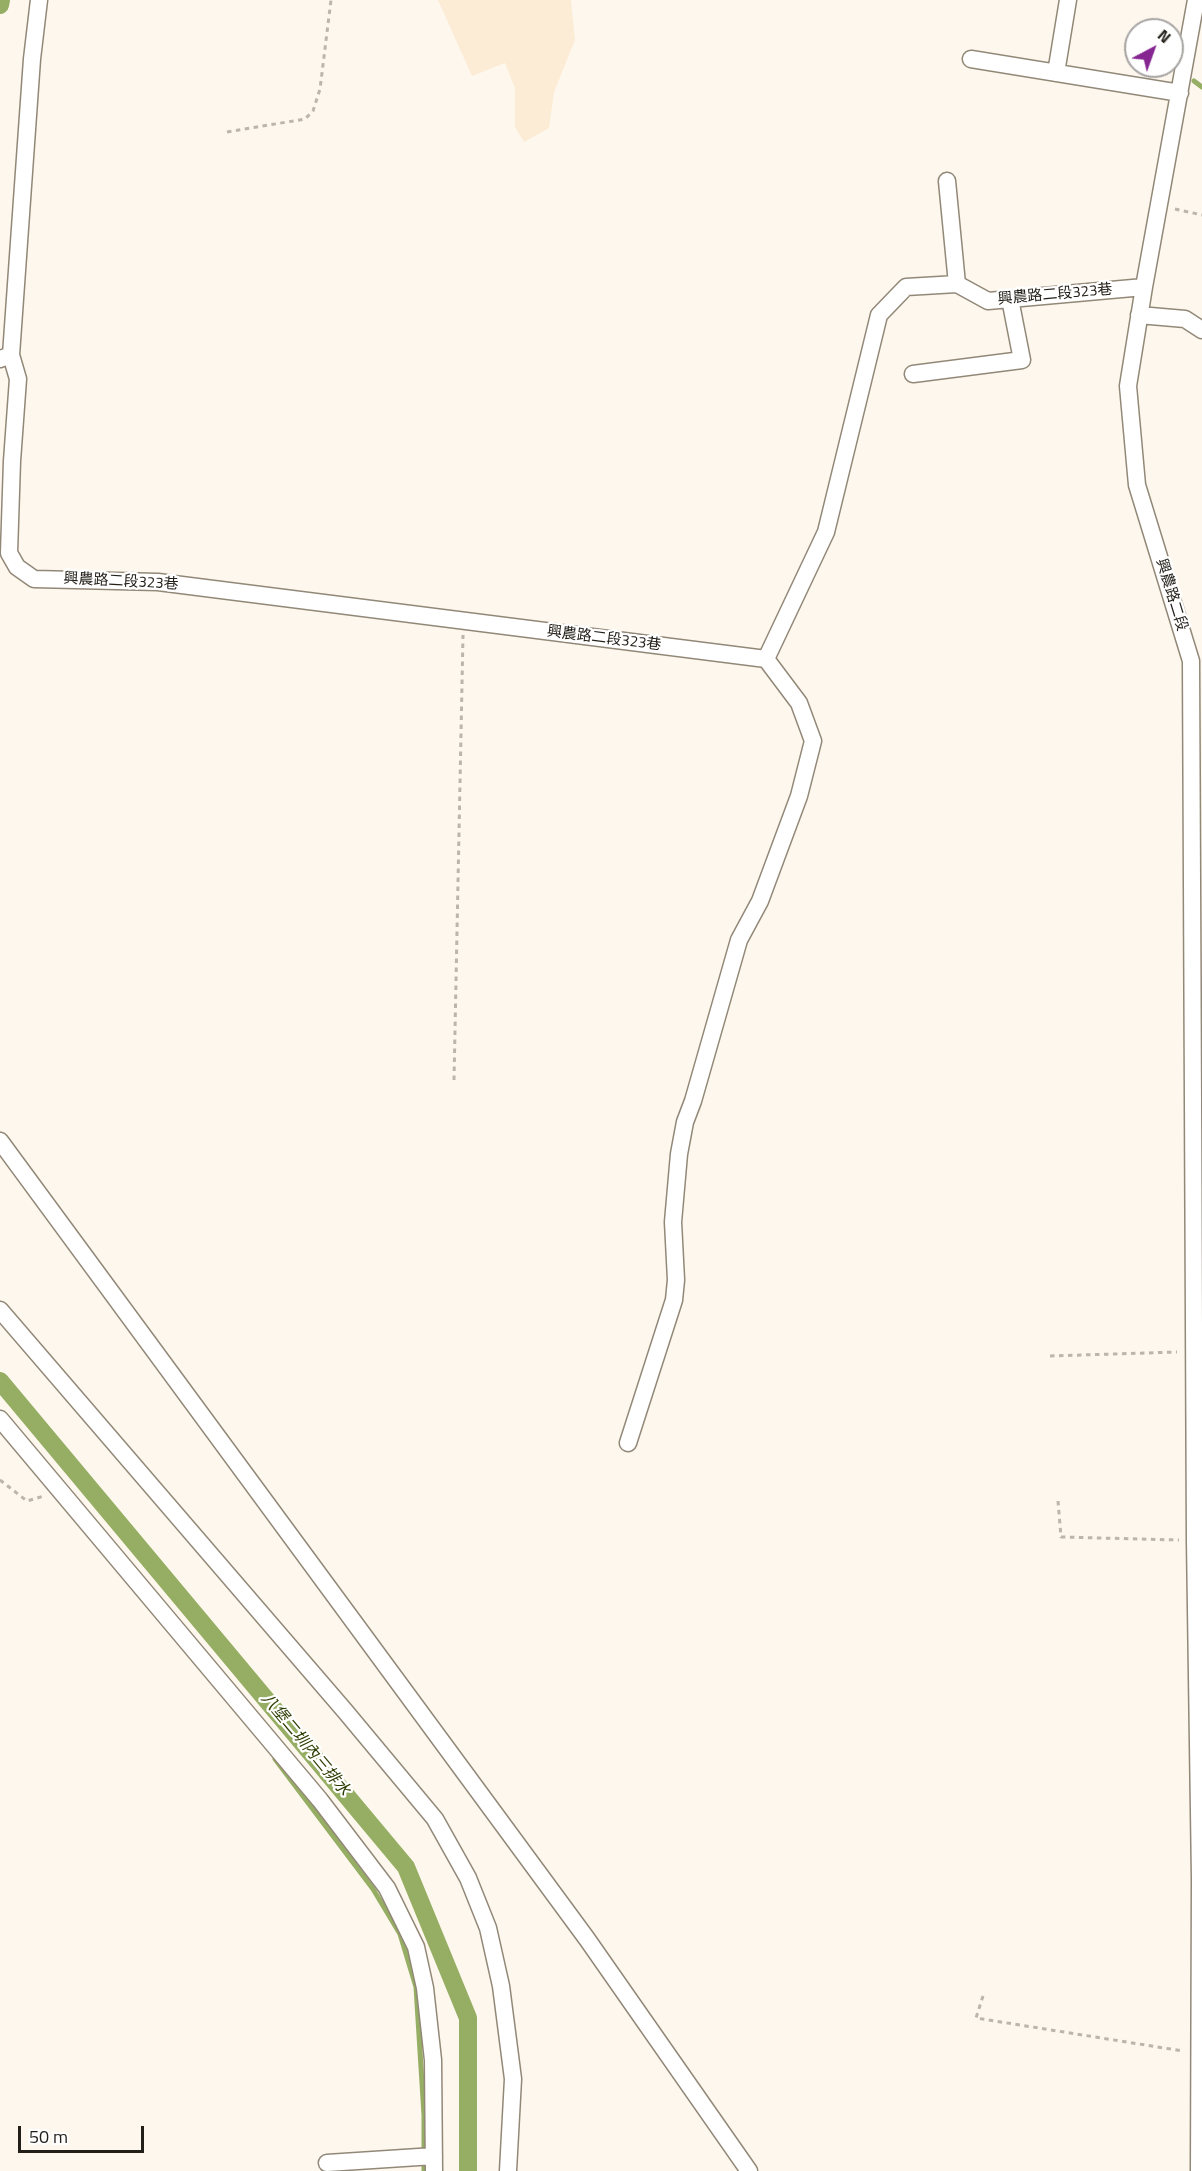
<!DOCTYPE html>
<html>
<head>
<meta charset="utf-8">
<style>
	body { margin:0 }
	#map { position:relative; width:1202px; height:2171px; overflow:hidden; background:#fef7ed; font-family:"Titillium Web",sans-serif }
	canvas { display:block }
	.north { position:absolute; left:1124px; top:18px; width:60px; height:60px; box-sizing:border-box; background:#fff; border:2px solid #a7a5a3; border-radius:50%; rotate:41deg; font-size:16px; font-weight:700; line-height:24px; text-align:center; color:#221e18 }
	.north::after { content:''; display:block; margin:auto; width:21px; height:27px; background:#862691; clip-path:polygon(50% 0,100% 100%,50% 72%,0 100%) }
	.scale { position:absolute; left:18px; top:2126px; width:126px; height:27px; box-sizing:border-box; border:3px solid #221e18; border-top:0; padding-left:8px; font-size:18px; line-height:21px; white-space:nowrap; color:#221e18; -webkit-text-stroke:4px #fff; paint-order:stroke }
</style>
</head>
<body>
<div id="map">
<canvas width="1202" height="2171"></canvas>
<div class="north">N</div>
<div class="scale">50 m</div>
</div>
<script>
const c = document.querySelector('canvas').getContext('2d');
c.lineJoin = 'round';
function paint(path, color) {
  c.fillStyle = color;
  c.fill(path, 'evenodd');
}
function shape(rows) {
  const path = new Path2D();
  for (const r of rows) {
    path.moveTo(r[0], r[1]);
    for (let i = 2; i < r.length; i += 2) path.lineTo(r[i], r[i + 1]);
  }
  return path;
}
function strokePath(path, color, width, dash) {
  c.strokeStyle = color;
  c.lineWidth = width;
  c.lineCap = dash ? 'butt' : 'round';
  c.setLineDash(dash || []);
  c.stroke(path);
}
function write(font, color, halo, rows, align = 'center') {
  c.font = font + ' "Titillium Web","Noto Sans TC",sans-serif';
  c.lineWidth = 4.5;
  c.setLineDash([]);
  c.textBaseline = 'middle';
  c.strokeStyle = halo;
  c.fillStyle = color;
  for (const [text, x, y, turn = 0] of rows) {
    c.save();
    c.translate(x, y);
    c.rotate((+turn || 0) * Math.PI / 180);
    c.textAlign = isNaN(turn) ? turn : align;
    if (halo) c.strokeText(text, 0, 0);
    c.fillText(text, 0, 0);
    c.restore();
  }
}
const built = shape([
	[438,0,571,0,575,40,554,92,549,128,524,142,515,127,515,88,505,63,472,76]
]);
const stream = shape([
	[1194,81,1202,87],
	[275,1759,373,1889,400,1934,416,1987,424,2115,424,2171]
]);
const canal = shape([
	[0,5,1,0],
	[0,1381,406,1867,468,2018,468,2171]
]);
const path = shape([
	[227,132,305,119,313,111,320,89,331,0],
	[1175,209,1202,215],
	[454,1080,463,635],
	[1050,1356,1177,1352],
	[0,1480,27,1501,44,1496],
	[1058,1501,1061,1537,1179,1540],
	[983,1996,976,2018,1183,2051]
]);
const minor = shape([
	[1196,0,1144,287,1128,386,1137,485,1191,661,1195,1541,1200,1879,1199,2171],
	[971,59,1180,93],
	[1056,73,1068,0],
	[947,181,957,284],
	[1139,315,1185,319,1202,330],
	[11,355,18,379,12,461,9,553,17,567,34,579,158,582,766,659,826,532,879,315,906,287,957,284,988,301,1144,287],
	[0,359,11,355,32,59,39,0],
	[913,374,1022,360,1010,299],
	[0,1141,587,1939,749,2171],
	[0,1310,345,1711,435,1819,468,1878,488,1928,501,1986,513,2079,508,2171],
	[0,1419,320,1800,387,1888,416,1947,425,1988,433,2060,434,2171],
	[628,1443,674,1300,676,1280,673,1222,679,1154,685,1122,693,1101,739,940,760,901,799,796,813,741,799,703,766,659],
	[327,2163,434,2156]
]);
const streetNames = [
	["興農路二段323巷",1055,295,-5],
	["興農路二段323巷",121,582,3],
	["興農路二段",1171,595,73],
	["興農路二段323巷",604,639,7]
];
const waterNames = [
	["八堡二圳內三排水",305,1745,50]
];
paint(built, '#fcecd5');
strokePath(stream, '#95ae63', 5);
strokePath(canal, '#95ae63', 18);
strokePath(minor, '#928878', 19);
strokePath(path, '#bbb5ac', 3, [4.5, 4.5]);
strokePath(minor, '#fff', 16);
write('15px', '#221e18', '#fff', streetNames);
write('italic 16px', '#2d3d02', '#fff', waterNames);
</script>
</body>
</html>
